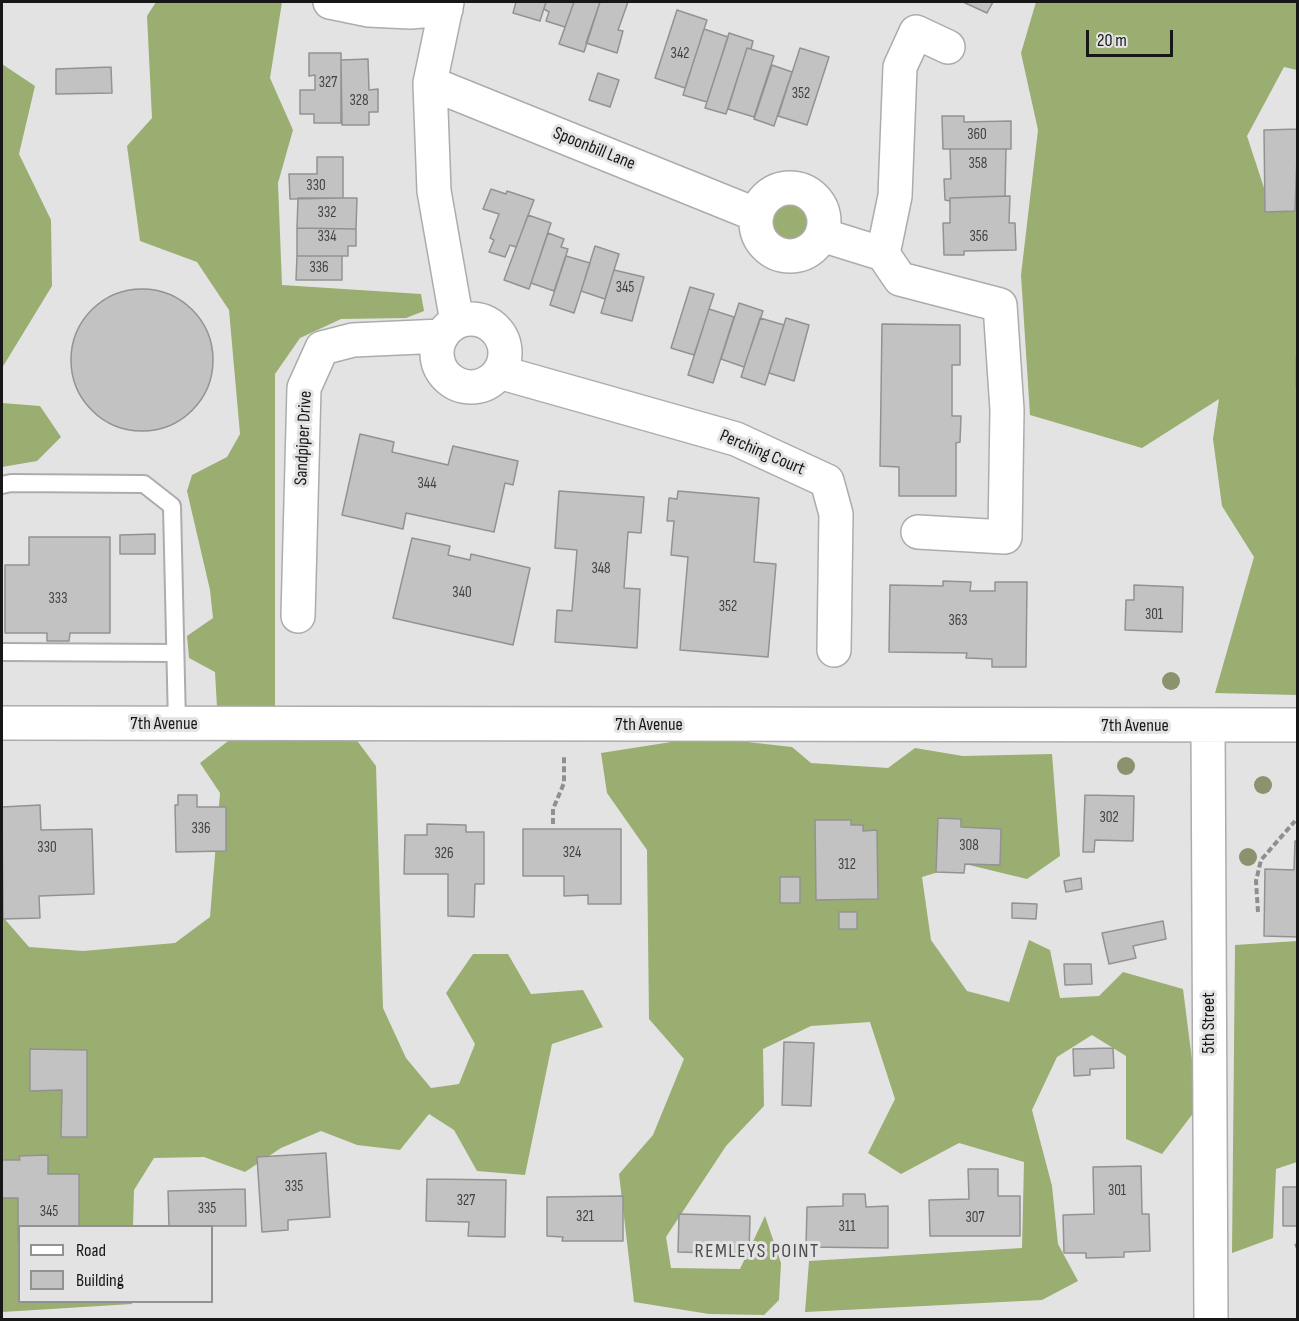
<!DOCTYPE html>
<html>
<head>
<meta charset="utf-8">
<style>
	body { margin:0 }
	#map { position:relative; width:1299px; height:1321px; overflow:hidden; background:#e4e3e4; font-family:"Sofia Sans Condensed",sans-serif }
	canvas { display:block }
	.frame { position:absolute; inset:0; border:3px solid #171717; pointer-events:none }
	.legend { position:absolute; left:18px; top:1225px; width:195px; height:78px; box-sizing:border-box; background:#e4e3e4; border:2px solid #929192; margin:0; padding:8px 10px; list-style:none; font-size:18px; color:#171717 }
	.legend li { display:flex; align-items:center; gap:12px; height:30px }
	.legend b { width:30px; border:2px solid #929192 }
	.scale { position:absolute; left:1086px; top:30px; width:87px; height:27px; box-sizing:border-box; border:3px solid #171717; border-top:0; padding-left:8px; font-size:18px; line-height:21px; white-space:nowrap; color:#171717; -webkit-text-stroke:4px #e4e3e4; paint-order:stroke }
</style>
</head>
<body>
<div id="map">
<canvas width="1299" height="1321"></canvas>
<div class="frame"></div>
<ul class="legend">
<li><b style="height:8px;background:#fff"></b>Road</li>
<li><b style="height:16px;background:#c3c2c2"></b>Building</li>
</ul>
<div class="scale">20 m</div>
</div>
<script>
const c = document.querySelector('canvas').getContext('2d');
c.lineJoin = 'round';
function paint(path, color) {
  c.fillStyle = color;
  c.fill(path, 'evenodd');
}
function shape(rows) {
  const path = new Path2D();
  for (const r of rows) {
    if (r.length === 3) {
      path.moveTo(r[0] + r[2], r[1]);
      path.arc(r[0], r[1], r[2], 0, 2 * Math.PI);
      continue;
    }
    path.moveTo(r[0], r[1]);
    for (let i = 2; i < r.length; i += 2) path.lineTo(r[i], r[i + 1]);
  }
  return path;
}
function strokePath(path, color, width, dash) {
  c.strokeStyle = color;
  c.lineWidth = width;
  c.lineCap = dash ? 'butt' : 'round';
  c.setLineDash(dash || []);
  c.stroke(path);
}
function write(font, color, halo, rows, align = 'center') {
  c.font = font + ' "Sofia Sans Condensed",sans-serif';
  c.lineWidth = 6;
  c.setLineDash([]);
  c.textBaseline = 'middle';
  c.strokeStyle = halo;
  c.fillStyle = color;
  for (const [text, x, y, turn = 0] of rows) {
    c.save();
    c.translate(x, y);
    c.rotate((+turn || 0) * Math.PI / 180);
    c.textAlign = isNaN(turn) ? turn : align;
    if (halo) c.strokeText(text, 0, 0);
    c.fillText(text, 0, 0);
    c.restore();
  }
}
const forest = shape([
	[156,2,282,2,270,78,293,130,278,183,282,285,421,294,424,311,406,318,341,319,300,338,275,374,275,709,217,707,215,672,189,658,187,636,213,618,210,590,187,491,192,475,227,457,240,434,229,310,197,262,140,241,127,146,152,118,147,16],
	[1036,2,1297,3,1297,70,1284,67,1247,136,1265,191,1297,210,1297,695,1215,693,1254,557,1222,506,1213,439,1219,399,1142,448,1030,415,1021,275,1038,130,1021,53],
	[2,64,35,86,19,154,51,220,52,286,2,368],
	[792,221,26],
	[2,403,40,406,61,437,37,461,2,467],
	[703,737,792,747,811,763,888,768,915,748,963,756,1052,754,1060,856,1027,879,965,864,922,877,931,940,967,991,1009,1002,1029,940,1050,950,1060,998,1099,996,1123,972,1183,989,1198,1107,1162,1154,1126,1139,1126,1056,1092,1035,1057,1057,1032,1110,1052,1186,1058,1244,1078,1281,1042,1300,805,1312,809,1261,1022,1248,1024,1162,959,1143,901,1174,868,1153,895,1099,870,1022,811,1026,763,1049,764,1106,726,1146,666,1237,671,1268,740,1269,765,1216,781,1263,779,1300,764,1315,709,1314,634,1302,619,1174,653,1135,684,1059,649,1019,647,850,607,793,601,753],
	[232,738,355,738,376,766,383,1008,406,1058,431,1088,459,1084,475,1044,446,993,473,954,508,954,531,994,583,990,603,1027,552,1044,525,1175,477,1171,454,1130,429,1114,400,1150,357,1145,321,1131,281,1148,245,1172,204,1157,154,1158,134,1190,133,1226,20,1226,20,1302,132,1302,132,1304,2,1312,2,916,29,947,83,951,175,943,210,917,220,793,200,763],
	[1297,941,1297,1162,1276,1169,1273,1238,1232,1253,1235,945]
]);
const building = shape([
	[516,2,546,2,540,21,513,13,516,2],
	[546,2,574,2,565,27,546,21,549,12,544,9,546,2],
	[574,2,600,2,584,52,559,44,574,2],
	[600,2,628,2,618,30,623,31,617,53,586,43,600,2],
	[963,2,993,2,987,13,963,2],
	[677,10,707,20,685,88,655,78,677,10],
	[704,29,728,37,707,102,683,95,704,29],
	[729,33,753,41,751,49,747,48,726,114,705,108,729,33],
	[747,48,774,56,754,117,728,109,747,48],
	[800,48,829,57,807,125,778,116,800,48],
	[309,53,341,53,341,123,314,123,314,114,300,114,300,90,315,90,315,75,309,76,309,53],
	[368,59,369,90,378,89,378,112,369,112,369,125,342,125,341,60,368,59],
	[772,65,792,72,774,126,754,119,772,65],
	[111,67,112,93,56,94,56,69,111,67],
	[598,73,619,80,610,107,589,100,598,73],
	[942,116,964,116,964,122,1011,121,1011,149,943,149,942,116],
	[1298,129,1295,211,1265,212,1264,130,1298,129],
	[950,149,1006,149,1005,196,950,198,950,201,945,200,944,179,951,179,950,149],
	[317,157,343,157,343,198,290,199,289,174,317,174,317,157],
	[491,189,506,194,507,191,534,200,516,247,510,245,505,257,489,252,494,240,490,238,499,214,483,209,491,189],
	[1010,196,1009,223,1015,223,1016,250,964,251,964,255,944,255,943,223,950,223,950,198,1010,196],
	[298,198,357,198,356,229,297,228,298,198],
	[528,215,551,223,529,289,504,280,528,215],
	[297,228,356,229,356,246,348,246,348,256,297,256,297,228],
	[548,233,564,239,561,247,568,249,554,291,531,283,548,233],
	[595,246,619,254,605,299,581,291,595,246],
	[297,256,342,256,342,280,296,280,297,256],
	[566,256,590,263,574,313,550,305,566,256],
	[614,270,644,277,632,321,601,313,614,270],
	[690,287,714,294,694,355,671,348,690,287],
	[142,360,71],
	[739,303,763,311,744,367,721,359,739,303],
	[709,309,734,317,713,383,688,375,709,309],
	[760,318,784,325,765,385,741,377,760,318],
	[786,318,809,325,794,381,769,373,786,318],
	[882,324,960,325,960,365,952,365,952,416,961,416,960,442,956,443,956,496,899,496,899,467,880,466,882,324],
	[1296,357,1298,357,1298,389,1296,387,1296,357],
	[360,434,394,442,392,452,448,465,453,446,518,461,513,485,505,483,494,532,406,513,403,529,342,515,360,434],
	[559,491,644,497,641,533,628,532,624,588,640,589,637,648,555,642,557,610,572,611,577,550,555,548,559,491],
	[678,491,759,498,754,562,776,564,768,657,680,650,688,557,671,555,674,521,667,521,669,498,677,499,678,491],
	[155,534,155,554,120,554,120,535,155,534],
	[29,537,110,537,110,633,70,633,69,641,47,641,47,633,5,633,5,565,29,565,29,537],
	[412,538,450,546,448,555,470,560,471,554,530,568,513,645,393,618,412,538],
	[943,581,971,582,970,591,995,591,995,582,1027,582,1026,667,992,667,992,659,966,658,967,653,889,652,890,585,943,586,943,581],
	[1134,585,1183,587,1182,632,1125,630,1126,600,1134,600,1134,585],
	[178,795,197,795,197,807,226,807,226,851,176,852,175,805,178,805,178,795],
	[1085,795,1134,796,1133,841,1095,840,1094,852,1083,852,1085,795],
	[40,805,41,830,92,829,94,894,39,896,40,918,3,919,2,807,40,805],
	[938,818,961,819,961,827,1001,829,1000,865,965,864,964,873,936,872,938,818],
	[815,820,851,820,851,825,863,825,863,831,877,830,878,899,816,900,815,820],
	[427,824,466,825,466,832,484,832,484,884,475,884,474,917,448,916,448,874,404,874,405,835,427,835,427,824],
	[523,829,621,829,621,904,588,904,588,895,564,896,564,876,523,876,523,829],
	[1295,841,1298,841,1298,937,1264,936,1265,869,1294,870,1295,841],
	[780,877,800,877,800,903,780,903,780,877],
	[1081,878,1082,889,1066,892,1064,881,1081,878],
	[1012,903,1037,904,1036,919,1012,918,1012,903],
	[839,912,857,912,857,929,839,929,839,912],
	[1163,921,1166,939,1133,946,1136,958,1109,964,1102,933,1163,921],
	[1064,964,1091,964,1092,984,1065,985,1064,964],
	[784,1042,814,1043,811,1106,782,1105,784,1042],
	[1113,1048,1114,1068,1090,1069,1090,1075,1074,1076,1073,1049,1113,1048],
	[30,1049,87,1050,87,1137,61,1137,62,1090,30,1091,30,1049],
	[326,1153,330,1217,288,1220,288,1230,262,1232,257,1157,326,1153],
	[48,1155,48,1174,79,1174,79,1226,20,1226,18,1242,18,1198,2,1198,2,1160,20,1160,19,1156,48,1155],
	[1141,1166,1142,1214,1149,1214,1150,1251,1124,1252,1124,1257,1086,1258,1086,1253,1064,1253,1063,1215,1094,1214,1093,1167,1141,1166],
	[968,1169,998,1169,998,1196,1020,1196,1020,1236,930,1236,929,1200,969,1199,968,1169],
	[427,1179,506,1180,505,1237,468,1236,469,1222,426,1221,427,1179],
	[1283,1187,1298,1187,1298,1226,1283,1226,1283,1187],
	[245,1189,246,1226,169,1226,168,1191,245,1189],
	[843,1194,865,1194,866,1207,888,1206,888,1248,806,1247,807,1207,843,1206,843,1194],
	[623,1196,623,1241,562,1241,563,1237,547,1236,547,1197,623,1196],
	[679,1214,750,1216,749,1254,678,1252,679,1214]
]);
const path = shape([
	[553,824,553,809,564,783,564,755],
	[1258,912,1256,881,1261,860,1295,821],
	[1295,1246,1298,1245]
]);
const service = shape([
	[2,485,11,483,144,484,172,506,177,724],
	[2,652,175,653]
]);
const minor = shape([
	[330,2,369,10,410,12,446,9],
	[447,2,430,83,434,191,457,322],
	[430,83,757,215],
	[790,222,34],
	[822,235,883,254,895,196,900,67,916,32,948,47],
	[883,254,900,279,1000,305,1007,410,1005,537,918,532],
	[471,353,34],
	[499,372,736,439,827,481,836,514,834,650],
	[298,616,304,388,322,348,353,340,442,336],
	[2,723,1298,725],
	[1208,726,1211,1320]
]);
const trees = [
	[1171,681],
	[1126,766],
	[1263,785],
	[1248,857]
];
const numberNames = [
	["342",680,54],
	["327",328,83],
	["352",801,94],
	["328",359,101],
	["360",977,135],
	["358",978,164],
	["330",316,186],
	["332",327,213],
	["334",327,237],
	["356",979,237],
	["336",319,268],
	["345",625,288],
	["344",427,484],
	["348",601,569],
	["340",462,593],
	["333",58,599],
	["352",728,607],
	["301",1154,615],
	["363",958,621],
	["302",1109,818],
	["336",201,829],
	["308",969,846],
	["330",47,848],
	["324",572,853],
	["326",444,854],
	["312",847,865],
	["335",294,1187],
	["301",1117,1191],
	["327",466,1201],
	["335",207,1209],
	["345",49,1212],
	["321",585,1217],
	["307",975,1218],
	["311",847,1227]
];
const streetNames = [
	["Spoonbill Lane",594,149,22],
	["Sandpiper Drive",304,438,-87],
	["Perching Court",762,453,23],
	["7th Avenue",164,724],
	["7th Avenue",649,725],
	["7th Avenue",1135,726],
	["5th Street",1209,1023,-90]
];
const neighbourhoodNames = [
	["REMLEYS POINT",757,1252]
];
paint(forest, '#99ae70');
paint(building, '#c3c2c2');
strokePath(building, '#939292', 1.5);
strokePath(service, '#adacad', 20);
strokePath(minor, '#adacad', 36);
strokePath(path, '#908f90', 4, [6, 3]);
strokePath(service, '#fff', 16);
strokePath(minor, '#fff', 33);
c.fillStyle = '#8a936e';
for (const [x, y] of trees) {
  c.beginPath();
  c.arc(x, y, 9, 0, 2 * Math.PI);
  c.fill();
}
write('15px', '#424242', null, numberNames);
write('18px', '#171717', '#e4e3e4', streetNames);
c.letterSpacing = '1.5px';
write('20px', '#4d4d4e', '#e4e3e4', neighbourhoodNames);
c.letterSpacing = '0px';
</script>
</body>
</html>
